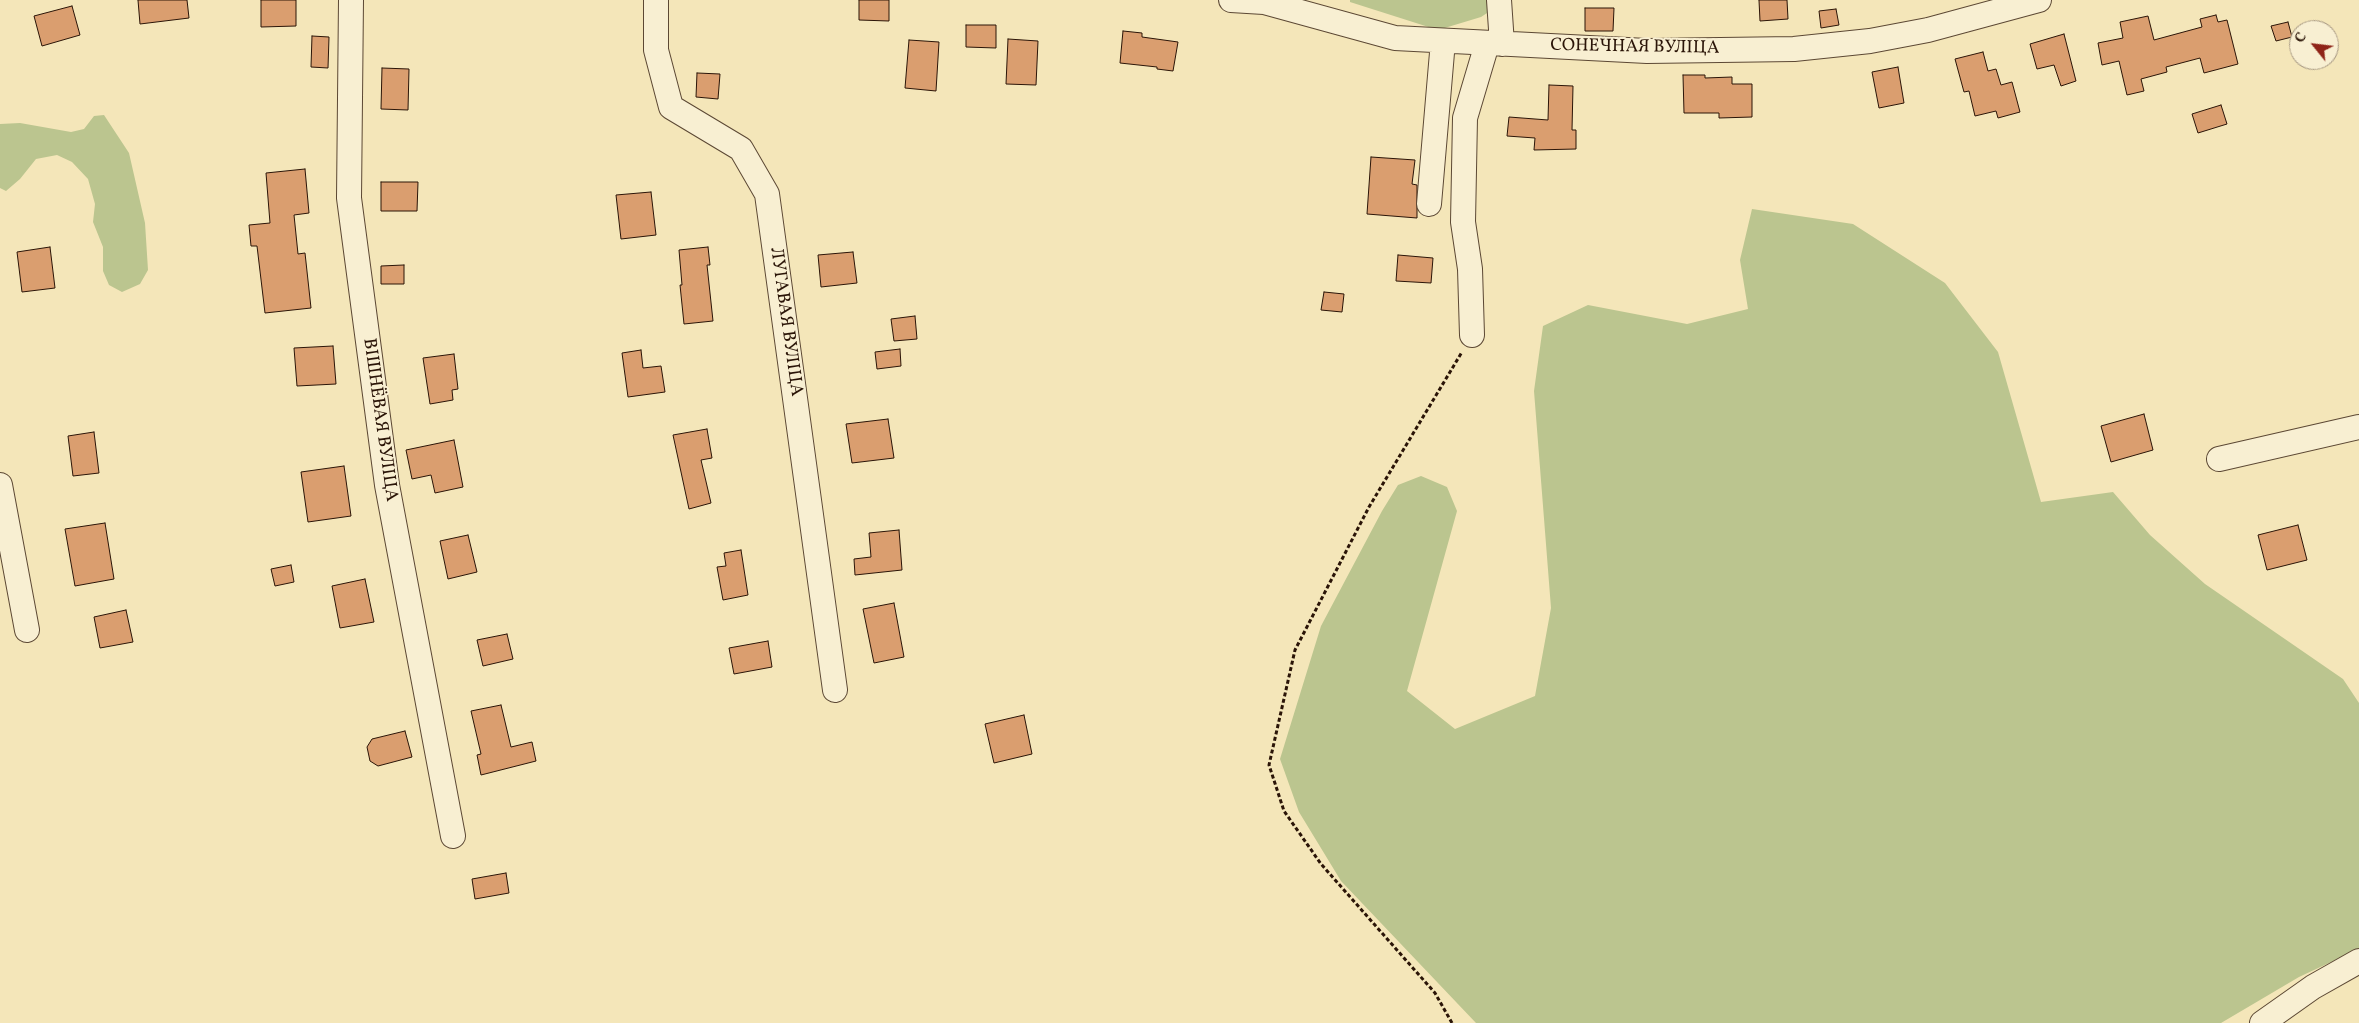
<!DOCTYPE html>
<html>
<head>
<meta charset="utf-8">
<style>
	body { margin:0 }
	#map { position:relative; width:2359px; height:1023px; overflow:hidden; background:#f4e6b9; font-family:Vollkorn,serif }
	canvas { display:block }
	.north { position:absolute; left:2289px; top:20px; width:50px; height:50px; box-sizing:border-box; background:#f8efd2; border:1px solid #a69781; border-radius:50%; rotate:299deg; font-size:14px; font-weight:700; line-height:20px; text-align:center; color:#2a1407 }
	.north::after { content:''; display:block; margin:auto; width:18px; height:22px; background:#8f2418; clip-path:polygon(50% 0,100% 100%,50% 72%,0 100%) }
</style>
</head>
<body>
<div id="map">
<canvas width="2359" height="1023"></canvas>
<div class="north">С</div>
</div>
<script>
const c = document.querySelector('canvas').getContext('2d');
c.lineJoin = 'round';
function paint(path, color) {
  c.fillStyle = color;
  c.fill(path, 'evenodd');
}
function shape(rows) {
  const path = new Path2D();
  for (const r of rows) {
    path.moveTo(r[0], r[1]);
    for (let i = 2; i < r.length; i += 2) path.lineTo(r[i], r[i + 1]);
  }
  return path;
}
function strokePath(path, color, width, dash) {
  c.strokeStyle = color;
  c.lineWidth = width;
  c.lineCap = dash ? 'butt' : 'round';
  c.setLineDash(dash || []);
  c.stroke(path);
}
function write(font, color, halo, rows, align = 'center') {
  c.font = font + ' Vollkorn,serif';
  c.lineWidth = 4;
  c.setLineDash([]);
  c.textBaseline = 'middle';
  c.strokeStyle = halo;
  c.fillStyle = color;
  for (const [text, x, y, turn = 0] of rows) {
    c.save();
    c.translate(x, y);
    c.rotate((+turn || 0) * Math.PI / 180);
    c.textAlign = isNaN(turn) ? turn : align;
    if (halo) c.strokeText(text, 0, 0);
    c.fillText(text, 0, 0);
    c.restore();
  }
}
const green = shape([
	[1350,0,1507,0,1481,17,1438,30,1350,2],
	[104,115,129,153,145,223,148,270,140,284,122,292,109,285,103,271,103,247,93,222,95,204,88,179,72,162,57,155,36,159,20,179,6,191,0,188,0,124,20,123,71,132,84,129,94,116],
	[1752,209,1853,224,1945,283,1998,352,2041,502,2113,492,2150,535,2205,584,2343,679,2359,703,2359,949,2299,977,2221,1023,1476,1023,1341,881,1299,812,1280,759,1321,626,1382,511,1398,485,1421,476,1447,487,1457,511,1407,691,1455,729,1535,696,1551,608,1534,391,1543,326,1588,305,1687,324,1748,309,1740,260]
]);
const building = shape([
	[138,0,187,0,189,18,140,24,138,0],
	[261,0,296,0,296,26,261,27,261,0],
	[859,0,889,0,889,21,859,20,859,0],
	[1759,0,1787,0,1788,19,1760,21,1759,0],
	[72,6,80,35,42,46,34,16,72,6],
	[1585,8,1614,8,1613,31,1585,31,1585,8],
	[1836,9,1839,25,1821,28,1819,11,1836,9],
	[2216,15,2218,22,2227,20,2238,64,2204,73,2200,58,2166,67,2167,72,2141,79,2144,91,2127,95,2119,61,2102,65,2098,43,2123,38,2120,22,2148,16,2154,40,2202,27,2200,19,2216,15],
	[2288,22,2292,37,2276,41,2271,26,2288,22],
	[966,25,996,25,996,48,966,47,966,25],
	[1123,31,1142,33,1142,37,1178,42,1173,71,1157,69,1157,67,1120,63,1123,31],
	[2064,34,2076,81,2061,86,2054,65,2037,69,2030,44,2064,34],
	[312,36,329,37,328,68,311,67,312,36],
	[1008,39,1038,41,1036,85,1006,84,1008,39],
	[909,40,939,42,936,91,905,88,909,40],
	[1983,52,1988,71,1996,69,2001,85,2012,82,2020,112,1998,118,1996,111,1975,116,1969,91,1964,92,1955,59,1983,52],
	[1898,67,1904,103,1879,108,1872,72,1898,67],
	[382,68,409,69,408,110,381,109,382,68],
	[697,73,720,74,718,99,696,97,697,73],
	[1683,75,1705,75,1705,78,1732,77,1732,84,1752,84,1752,117,1719,118,1719,113,1684,113,1683,75],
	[1549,85,1573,86,1572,130,1576,130,1576,149,1534,150,1535,138,1507,136,1509,117,1548,120,1549,85],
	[2221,105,2227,124,2198,133,2192,114,2221,105],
	[1371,157,1415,160,1412,184,1417,185,1417,218,1367,214,1371,157],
	[305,169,309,213,294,215,298,254,305,253,311,308,265,313,257,246,251,246,249,225,270,223,266,173,305,169],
	[381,182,418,182,417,211,381,211,381,182],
	[651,192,656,235,621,239,616,195,651,192],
	[50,247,55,288,22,292,17,252,50,247],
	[708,247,710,265,707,265,713,321,684,324,680,285,682,285,679,250,708,247],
	[853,252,857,283,821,287,818,255,853,252],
	[1398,255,1433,258,1431,283,1396,281,1398,255],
	[404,265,404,284,381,284,381,266,404,265],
	[1324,292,1344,294,1342,312,1321,310,1324,292],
	[915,316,917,339,894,341,891,319,915,316],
	[333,346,336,384,297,386,294,348,333,346],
	[900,349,901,366,877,369,875,352,900,349],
	[641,350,643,368,661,366,665,392,628,397,622,353,641,350],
	[454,354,458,389,452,390,453,400,430,404,423,358,454,354],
	[2144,414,2153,450,2111,462,2101,426,2144,414],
	[888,419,894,458,852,463,846,424,888,419],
	[707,429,712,458,701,460,711,503,689,509,673,435,707,429],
	[94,432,99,473,73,476,68,436,94,432],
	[454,440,463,487,435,493,431,475,412,479,406,450,454,440],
	[344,466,351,516,308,522,301,472,344,466],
	[105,523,114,579,75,586,65,529,105,523],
	[2298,525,2307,560,2267,570,2258,535,2298,525],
	[899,530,902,570,855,575,854,559,871,557,869,533,899,530],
	[468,535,477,572,448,579,440,541,468,535],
	[741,550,748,595,723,600,717,567,726,566,724,553,741,550],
	[291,565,294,582,275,586,271,569,291,565],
	[365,579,374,622,340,628,332,586,365,579],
	[894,603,904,657,874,663,863,609,894,603],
	[126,610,133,642,100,648,94,617,126,610],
	[507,634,513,659,483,666,477,640,507,634],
	[768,641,772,667,734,674,729,648,768,641],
	[501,705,511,747,532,742,536,761,481,775,477,755,481,754,471,711,501,705],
	[1024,715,1032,754,994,763,985,724,1024,715],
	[405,731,412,757,378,766,370,761,367,747,372,739,405,731],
	[506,873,509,893,475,899,472,879,506,873]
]);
const path = shape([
	[1452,1023,1435,993,1321,864,1284,811,1269,765,1295,650,1369,507,1462,352]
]);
const minor = shape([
	[351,0,349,198,387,485,453,836],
	[656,0,656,50,671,107,741,149,767,194,835,690],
	[1231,0,1264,2,1395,38,1647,51,1794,49,1870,41,1928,30,2039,0],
	[1499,0,1502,44],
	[1429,204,1443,41],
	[1472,335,1470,269,1463,222,1465,118,1487,44],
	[2219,459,2359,427],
	[0,485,27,630],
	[2262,1023,2313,987,2359,961]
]);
const streetNames = [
	["СОНЕЧНАЯ ВУЛІЦА",1635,48,1],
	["ЛУГАВАЯ ВУЛІЦА",785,322,82],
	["ВІШНЁВАЯ ВУЛІЦА",379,420,82]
];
paint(green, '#bbc58f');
paint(building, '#da9e6f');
strokePath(building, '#2a1407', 1);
strokePath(minor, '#5c4834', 26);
strokePath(path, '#2a1407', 3, [4, 2.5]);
strokePath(minor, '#f8efd2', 24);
write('18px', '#2a1407', '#f8efd2', streetNames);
</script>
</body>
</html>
